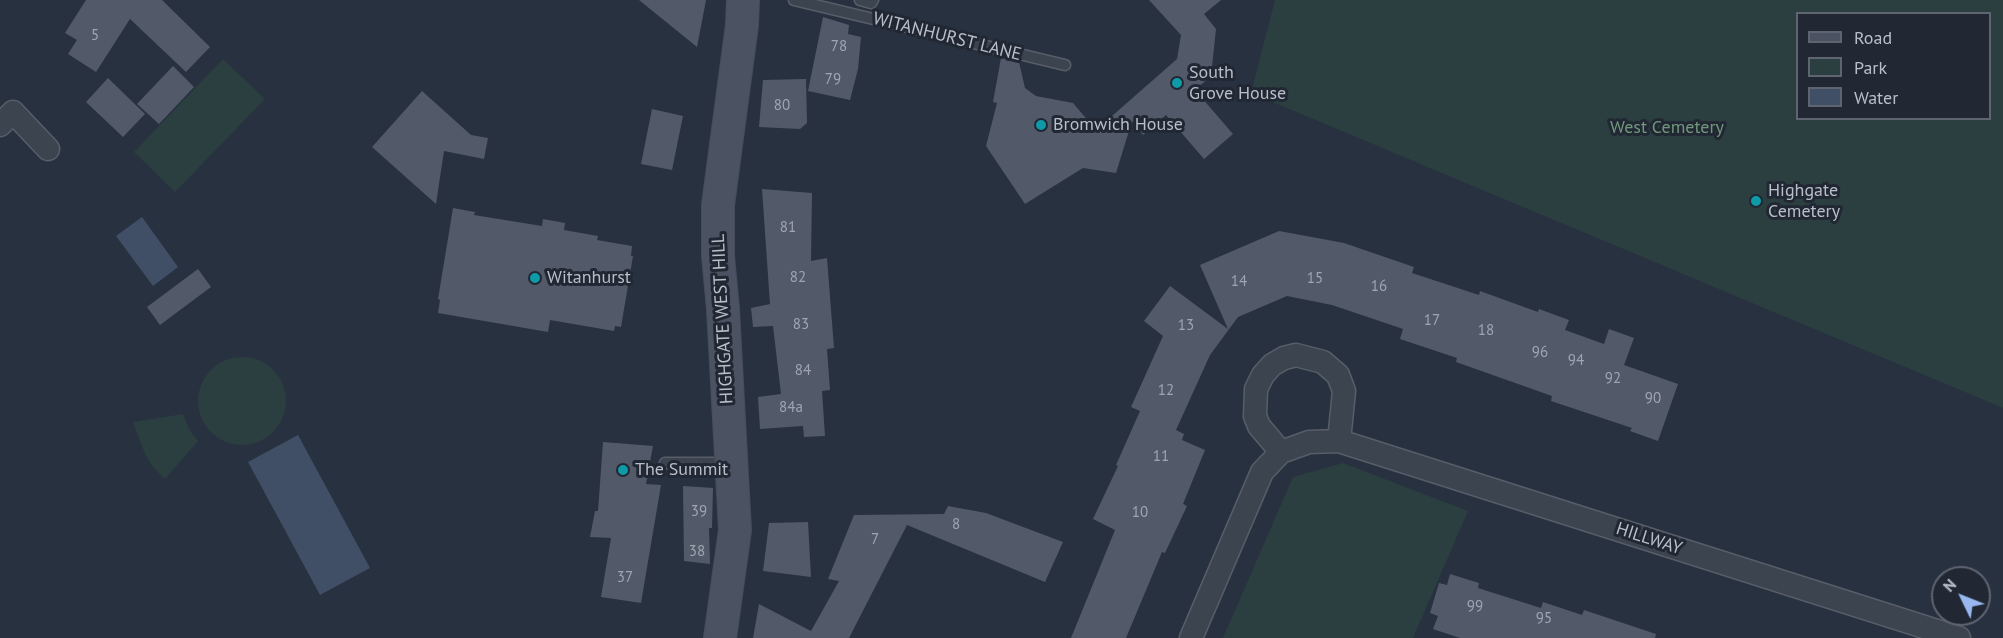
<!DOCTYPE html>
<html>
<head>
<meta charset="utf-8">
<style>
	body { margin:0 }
	#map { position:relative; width:2003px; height:638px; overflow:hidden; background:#28313f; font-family:"PT Sans",sans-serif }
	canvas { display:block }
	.legend { position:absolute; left:1796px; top:12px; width:195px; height:108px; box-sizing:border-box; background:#212834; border:2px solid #5e6470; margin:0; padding:8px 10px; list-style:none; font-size:18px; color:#b9bfc9 }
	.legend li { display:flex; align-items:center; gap:12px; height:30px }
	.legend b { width:30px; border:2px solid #5e6470 }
	.north { position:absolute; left:1931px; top:566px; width:60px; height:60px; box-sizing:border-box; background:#212834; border:2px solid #5e6470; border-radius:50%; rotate:313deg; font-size:16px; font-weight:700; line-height:24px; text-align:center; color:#b9bfc9 }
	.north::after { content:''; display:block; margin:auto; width:21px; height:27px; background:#98b8ef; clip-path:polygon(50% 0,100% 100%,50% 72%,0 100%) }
</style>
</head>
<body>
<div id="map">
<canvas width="2003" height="638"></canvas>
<ul class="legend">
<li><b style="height:8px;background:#4b5362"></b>Road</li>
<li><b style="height:16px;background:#2b3f41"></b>Park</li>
<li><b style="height:16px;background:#404f66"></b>Water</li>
</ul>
<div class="north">N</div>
</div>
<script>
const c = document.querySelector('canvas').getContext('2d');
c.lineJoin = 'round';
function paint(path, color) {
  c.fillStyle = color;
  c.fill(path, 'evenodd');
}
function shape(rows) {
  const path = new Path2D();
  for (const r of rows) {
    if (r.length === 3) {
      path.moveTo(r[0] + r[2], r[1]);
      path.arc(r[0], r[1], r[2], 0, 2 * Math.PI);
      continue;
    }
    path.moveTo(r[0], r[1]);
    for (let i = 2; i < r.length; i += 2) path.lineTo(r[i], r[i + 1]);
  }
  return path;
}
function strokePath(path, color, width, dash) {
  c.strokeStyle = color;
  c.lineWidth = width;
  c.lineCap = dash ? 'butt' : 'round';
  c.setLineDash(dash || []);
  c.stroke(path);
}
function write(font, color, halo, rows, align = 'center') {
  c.font = font + ' "PT Sans",sans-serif';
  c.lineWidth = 6;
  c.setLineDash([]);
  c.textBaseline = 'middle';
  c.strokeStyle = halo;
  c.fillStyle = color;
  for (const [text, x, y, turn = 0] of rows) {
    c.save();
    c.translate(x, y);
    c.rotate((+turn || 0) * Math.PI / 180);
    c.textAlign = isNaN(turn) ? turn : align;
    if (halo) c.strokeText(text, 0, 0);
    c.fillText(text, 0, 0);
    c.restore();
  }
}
const green = shape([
	[1275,0,2003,0,2003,408,1251,93],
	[1798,14,1990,14,1990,118,1798,118],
	[223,59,265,99,175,192,134,152],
	[242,401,44],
	[183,414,190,431,198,441,165,479,152,466,145,454,133,422],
	[1343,463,1468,511,1413,638,1223,638,1293,477]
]);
const water = shape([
	[142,217,178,267,153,286,116,236],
	[298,435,370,568,320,595,248,462]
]);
const building = shape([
	[86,0,162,0,210,47,186,72,130,19,96,72,68,54,77,40,65,33],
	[639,0,706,0,697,47],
	[1149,0,1221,0,1204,14,1216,29,1211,76,1195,90,1233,134,1204,159,1166,115,1143,135,1132,121,1116,173,1083,168,1025,204,986,146,997,103,993,102,1001,58,1019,62,1025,88,1036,96,1073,103,1096,130,1177,59,1181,35],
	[823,17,849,25,848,34,861,37,858,69,850,100,808,91],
	[173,66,194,87,159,124,137,104],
	[108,78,145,114,123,137,86,102],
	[806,79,807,123,800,129,759,127,763,80],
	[422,91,471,135,488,138,484,159,444,151,436,204,372,147],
	[652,109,683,116,672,170,641,164],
	[762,189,812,193,811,261,827,258,834,348,827,349,830,390,822,391,825,436,804,437,803,426,760,429,758,397,781,394,773,326,753,327,751,308,770,304],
	[453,208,475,212,474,215,542,226,543,219,565,223,564,230,598,236,597,240,632,246,631,256,633,256,621,327,615,326,614,331,550,320,548,332,438,313,440,300,438,299],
	[1279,231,1344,243,1414,267,1412,273,1479,295,1480,291,1538,312,1539,309,1569,320,1565,330,1604,344,1609,329,1634,338,1624,365,1678,384,1658,441,1630,431,1632,428,1551,401,1552,396,1456,362,1457,358,1400,339,1403,329,1332,305,1287,296,1238,317,1210,355,1176,430,1184,434,1182,440,1205,450,1183,504,1187,506,1165,553,1162,552,1126,638,1071,638,1115,530,1093,519,1118,466,1116,465,1140,411,1131,407,1163,336,1144,321,1170,286,1228,329,1200,265],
	[198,269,211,287,160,325,147,307],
	[603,442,653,446,646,484,661,485,641,603,601,597,611,538,590,537,595,511,598,511],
	[683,486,713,488,712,528,709,528,710,564,684,561],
	[948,506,986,513,1063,542,1045,582,907,525,849,638,753,638,759,604,811,631,839,581,828,579,854,515,944,514],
	[808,522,811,577,763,571,769,523],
	[1450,574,1479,583,1478,588,1541,608,1543,602,1582,615,1584,610,1656,634,1655,638,1460,638,1433,629,1438,616,1430,613,1439,583,1447,585]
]);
const lane = shape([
	[794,0,1065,65],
	[860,0,871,3,873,0],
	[665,463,728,463]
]);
const street = shape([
	[0,125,13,112,48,149],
	[1281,452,1259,426,1255,416,1256,389,1263,375,1272,365,1284,358,1296,355,1323,362,1338,375,1344,391,1339,441],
	[1191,638,1262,472,1281,452,1309,442,1339,441,1959,638]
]);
const secondary = shape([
	[720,638,735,530,723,309,718,256,718,205,742,25,743,0]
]);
const markers = [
	[1177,83,6,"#0f9aa8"],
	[1041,125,6,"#0f9aa8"],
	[1756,201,6,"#0f9aa8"],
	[535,278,6,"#0f9aa8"],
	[623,470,6,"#0f9aa8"]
];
const numberNames = [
	["5",95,36],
	["78",839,47],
	["79",833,80],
	["80",782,106],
	["81",788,228],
	["82",798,278],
	["15",1315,279],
	["14",1239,282],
	["16",1379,287],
	["17",1432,321],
	["83",801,325],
	["13",1186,326],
	["18",1486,331],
	["96",1540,353],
	["94",1576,361],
	["84",803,371],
	["92",1613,379],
	["12",1166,391],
	["90",1653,399],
	["84a",791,408],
	["11",1161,457],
	["39",699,512],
	["10",1140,513],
	["8",956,525],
	["7",875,540],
	["38",697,552],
	["37",625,578],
	["99",1475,607],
	["95",1544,619]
];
const streetNames = [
	["WITANHURST LANE",947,37,14],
	["HIGHGATE WEST HILL",723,319,-93],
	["HILLWAY",1649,539,18]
];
const poiNames = [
	["South",1189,73],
	["Grove House",1189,94],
	["Bromwich House",1053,125],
	["Highgate",1768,191],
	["Cemetery",1768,212],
	["Witanhurst",547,278],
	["The Summit",635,470]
];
const parkNames = [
	["West Cemetery",1667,128]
];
paint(green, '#2b3f41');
paint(water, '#404f66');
paint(building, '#525a69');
strokePath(lane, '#575e69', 13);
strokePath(street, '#575e69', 25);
strokePath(secondary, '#464c58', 34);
strokePath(lane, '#3c444f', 10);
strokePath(street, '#3c444f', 22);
strokePath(secondary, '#4b5362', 32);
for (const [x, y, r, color] of markers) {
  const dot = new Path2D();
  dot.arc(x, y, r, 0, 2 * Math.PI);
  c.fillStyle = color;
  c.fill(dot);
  strokePath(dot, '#212834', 2);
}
write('15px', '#9fa6b1', null, numberNames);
write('18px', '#b9bfc9', '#212834', streetNames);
write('18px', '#b9bfc9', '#212834', poiNames, 'left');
write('18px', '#72987c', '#212834', parkNames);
</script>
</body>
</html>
